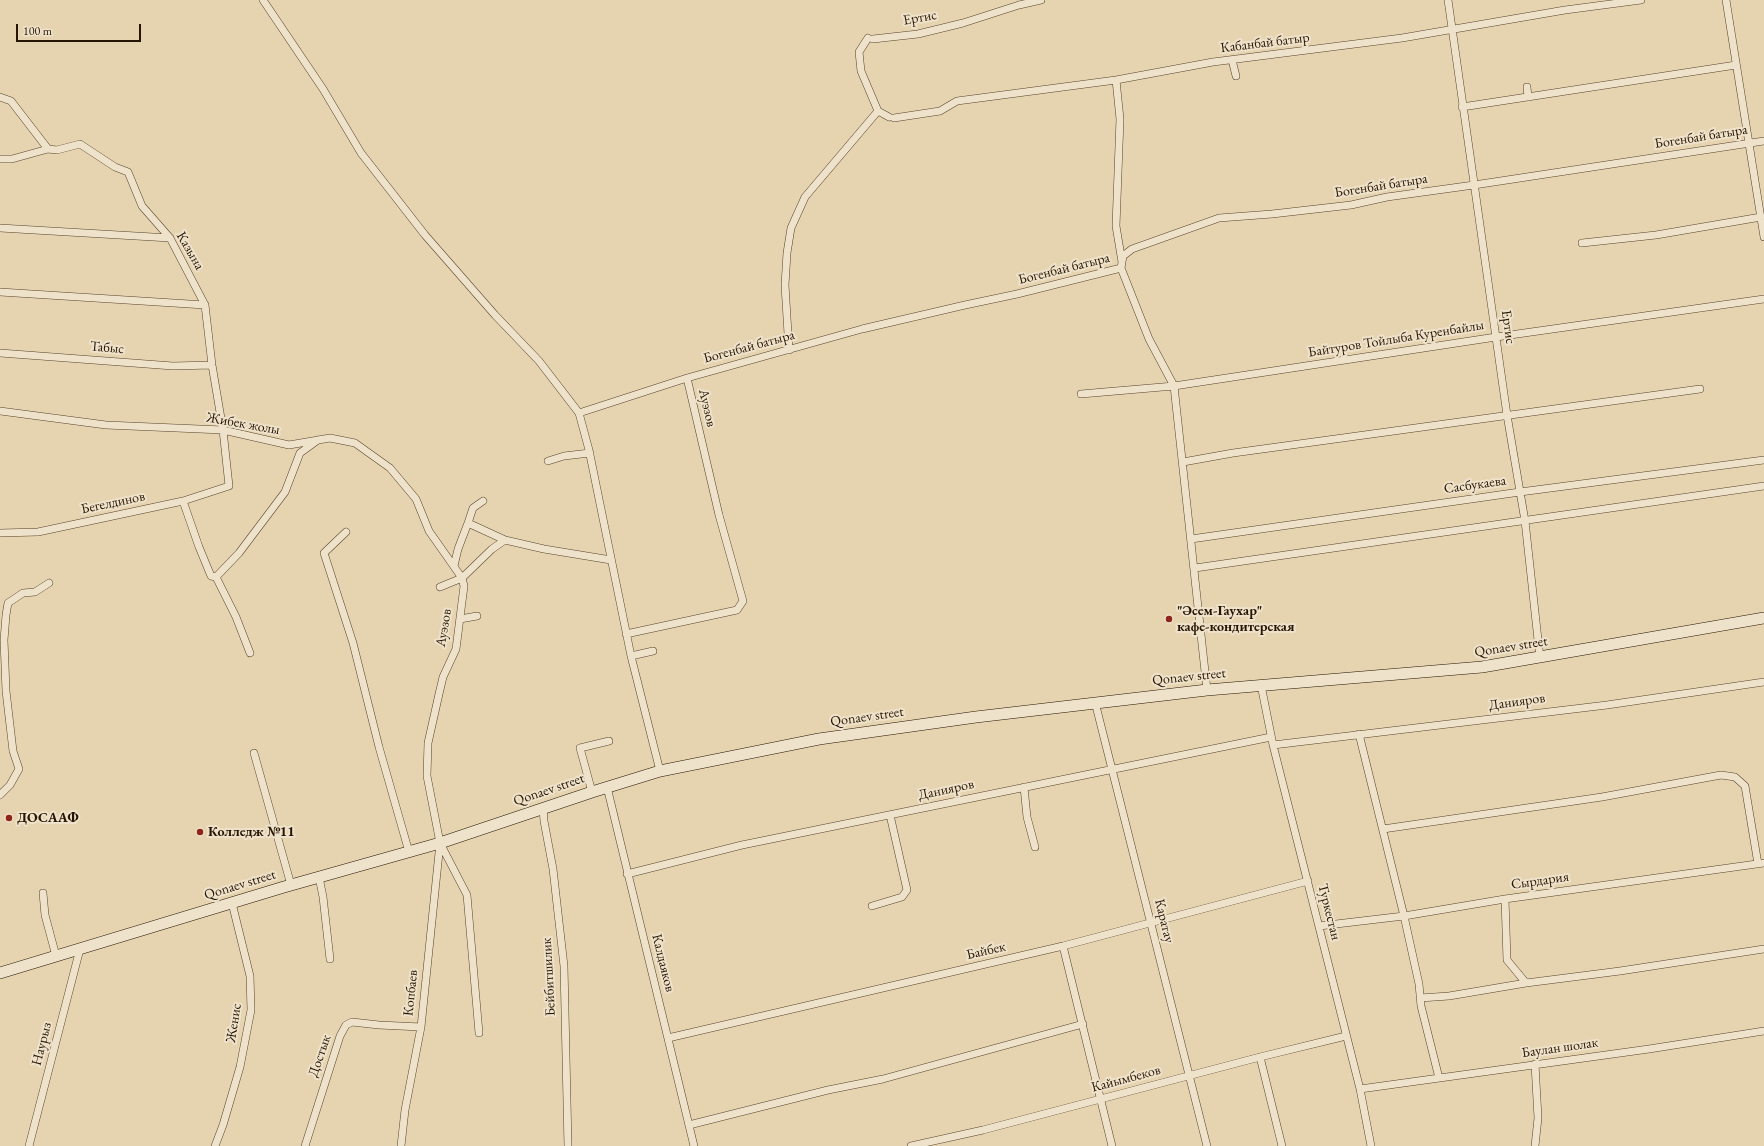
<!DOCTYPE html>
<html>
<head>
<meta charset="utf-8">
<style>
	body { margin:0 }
	#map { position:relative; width:1764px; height:1146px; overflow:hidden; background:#e6d3af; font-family:"EB Garamond",serif }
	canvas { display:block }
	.scale { position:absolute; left:16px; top:24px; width:125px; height:18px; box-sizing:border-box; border:2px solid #261501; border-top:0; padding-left:5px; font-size:12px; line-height:14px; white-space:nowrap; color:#261501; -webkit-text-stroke:3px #efe2cb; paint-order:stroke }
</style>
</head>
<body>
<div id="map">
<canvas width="1764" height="1146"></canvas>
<div class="scale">100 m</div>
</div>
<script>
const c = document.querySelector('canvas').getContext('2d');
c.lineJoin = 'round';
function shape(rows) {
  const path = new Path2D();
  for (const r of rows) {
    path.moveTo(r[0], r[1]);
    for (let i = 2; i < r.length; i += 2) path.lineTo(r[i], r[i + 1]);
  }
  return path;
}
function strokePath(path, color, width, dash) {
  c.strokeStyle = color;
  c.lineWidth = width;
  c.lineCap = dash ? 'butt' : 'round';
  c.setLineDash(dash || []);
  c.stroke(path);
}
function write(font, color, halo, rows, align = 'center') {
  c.font = font + ' "EB Garamond",serif';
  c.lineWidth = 4;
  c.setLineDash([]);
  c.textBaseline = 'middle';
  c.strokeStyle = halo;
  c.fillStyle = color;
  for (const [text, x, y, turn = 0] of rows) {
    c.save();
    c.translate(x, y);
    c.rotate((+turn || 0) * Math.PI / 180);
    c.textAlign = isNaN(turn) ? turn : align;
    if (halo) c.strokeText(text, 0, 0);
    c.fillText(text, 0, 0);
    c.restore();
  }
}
const minor = shape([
	[263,0,323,89,361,153,425,235,495,315,539,361,579,413,589,450,631,656,660,771],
	[1448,0,1507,415,1525,521,1540,658],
	[1726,0,1764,237],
	[868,38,859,52,861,71,878,111,889,117],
	[873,39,918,34,963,23,1019,5,1041,0],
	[1232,60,1236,76],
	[1116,80,1120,119,1116,226,1122,262],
	[1527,87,1528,97],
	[0,97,11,101,48,149],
	[1462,107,1736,65],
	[894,118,940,111,957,101,1116,80,1213,62,1402,38,1565,10,1641,0],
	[0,159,12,159,48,149,57,150,80,144,115,167,128,172,142,206,170,238,205,305,212,365,223,430,229,486,183,501,38,532,0,533],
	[0,228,170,238],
	[1582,243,1656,235,1761,217],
	[1121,268,1123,256,1132,249,1219,218,1272,214,1351,205,1387,197,1474,185,1764,141],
	[1121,268,1149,339,1174,386,1207,690],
	[0,292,205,305],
	[789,350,785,285,787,253,791,228,805,197,878,111],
	[0,353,173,366,212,365],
	[1081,394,1174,386,1496,337,1764,299],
	[0,411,106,425,223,430,289,445,330,438,355,443,390,468,416,499,429,531,462,578,440,587],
	[579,413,687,378,862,329,965,305,1017,294,1121,268],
	[548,461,564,456,590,453],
	[1183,462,1233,453,1700,389],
	[183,501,199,547,211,576,216,577,236,617,250,653],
	[468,523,473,508,483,501],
	[346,532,324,553,353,643,379,747,409,852],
	[1191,539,1520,492,1764,460],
	[454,566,458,549,468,523,505,540],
	[1195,568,1764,486],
	[216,577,239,553,285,492,300,453,318,440],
	[460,619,477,616],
	[626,634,737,610,743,601,719,515,687,378],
	[631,656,653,651],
	[1261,685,1273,745,1360,1089,1371,1146],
	[1095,702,1207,1146],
	[1359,734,1404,916,1419,984,1421,1006,1439,1078],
	[1273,745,1607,705,1764,682],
	[254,753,291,885],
	[607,787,694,1146],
	[1024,787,1027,817,1035,847],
	[592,792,580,748,609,741],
	[0,795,10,785,19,769,13,751,6,691,4,640,6,615,8,603,23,593,35,592,49,583],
	[543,808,544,821,553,869,564,966,568,1146],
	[1383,829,1602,797,1721,775,1735,777,1745,786,1758,864],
	[627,874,742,845,1271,737],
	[319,877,323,897,330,959],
	[43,893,45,915,56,956],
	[1505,899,1507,960,1526,983,1620,971,1764,949],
	[872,906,902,897,907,890,890,815],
	[1319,926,1404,916,1505,899,1764,863],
	[1063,946,1112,1146],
	[1420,998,1449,996,1526,983],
	[479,1033,467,895,440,843,427,776,428,743,439,694,443,677,456,649,464,586,462,578,492,549,505,540,544,549,611,560],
	[668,1038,1063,946,1308,881],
	[1260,1057,1282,1146],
	[1535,1064,1538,1118,1535,1146],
	[1360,1089,1649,1049,1764,1031],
	[689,1125,828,1090,883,1079,1083,1024],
	[29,1146,80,949],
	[215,1146,223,1125,240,1067,251,1010,250,976,232,903],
	[305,1146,340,1036,346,1025,352,1022,379,1025,421,1027],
	[401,1146,405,1110,421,1027,440,843],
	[911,1146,983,1130,1260,1057,1346,1036]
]);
const secondary = shape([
	[0,973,284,887,440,843,592,792,660,771,819,739,976,717,1207,690,1482,667,1764,618]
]);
const markers = [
	[1169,619,4,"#8f2418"],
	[9,818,4,"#8f2418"],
	[200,832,4,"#8f2418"]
];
const streetNames = [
	["Ертис",920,18,-10],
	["Кабанбай батыр",1265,43,-7],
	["Богенбай батыра",1701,137,-9],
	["Богенбай батыра",1381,186,-9],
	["Казына",190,251,60],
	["Богенбай батыра",1064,269,-14],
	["Ертис",1508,327,82],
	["Байтуров Тойлыба Куренбайлы",1396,339,-9],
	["Богенбай батыра",749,347,-15],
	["Табыс",107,348,5],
	["Ауэзов",707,408,77],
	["Жибек жолы",243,424,10],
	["Сасбукаева",1475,485,-8],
	["Бегелдинов",113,503,-12],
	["Ауэзов",444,628,-80],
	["Qonaev street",1511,647,-9],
	["Qonaev street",1189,677,-6],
	["Данияров",1517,702,-8],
	["Qonaev street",867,717,-8],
	["Qonaev street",549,790,-19],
	["Данияров",946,790,-12],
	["Сырдария",1540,881,-8],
	["Qonaev street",240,885,-17],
	["Туркестан",1329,912,76],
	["Каратау",1164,921,76],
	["Байбек",986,951,-13],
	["Калдаяков",663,963,76],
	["Бейбитшилик",549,977,-93],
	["Копбаев",411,993,-84],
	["Женис",234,1023,-81],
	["Наурыз",42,1044,-76],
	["Баулан шолак",1560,1048,-8],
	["Достык",320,1056,-71],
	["Кайымбеков",1126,1079,-15]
];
const poiNames = [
	["\"Әсем-Гаухар\"",1177,611],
	["кафе-кондитерская",1177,627],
	["ДОСААФ",17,818],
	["Колледж №11",208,832]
];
strokePath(minor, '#56442c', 8);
strokePath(secondary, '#261501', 12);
strokePath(minor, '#efe2cb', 7);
strokePath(secondary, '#efe2cb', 11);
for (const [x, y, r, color] of markers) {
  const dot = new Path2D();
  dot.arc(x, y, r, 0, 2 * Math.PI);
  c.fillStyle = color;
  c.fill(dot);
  strokePath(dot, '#efe2cb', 1.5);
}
write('14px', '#261501', '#efe2cb', streetNames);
write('bold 14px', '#261501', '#efe2cb', poiNames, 'left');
</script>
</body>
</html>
